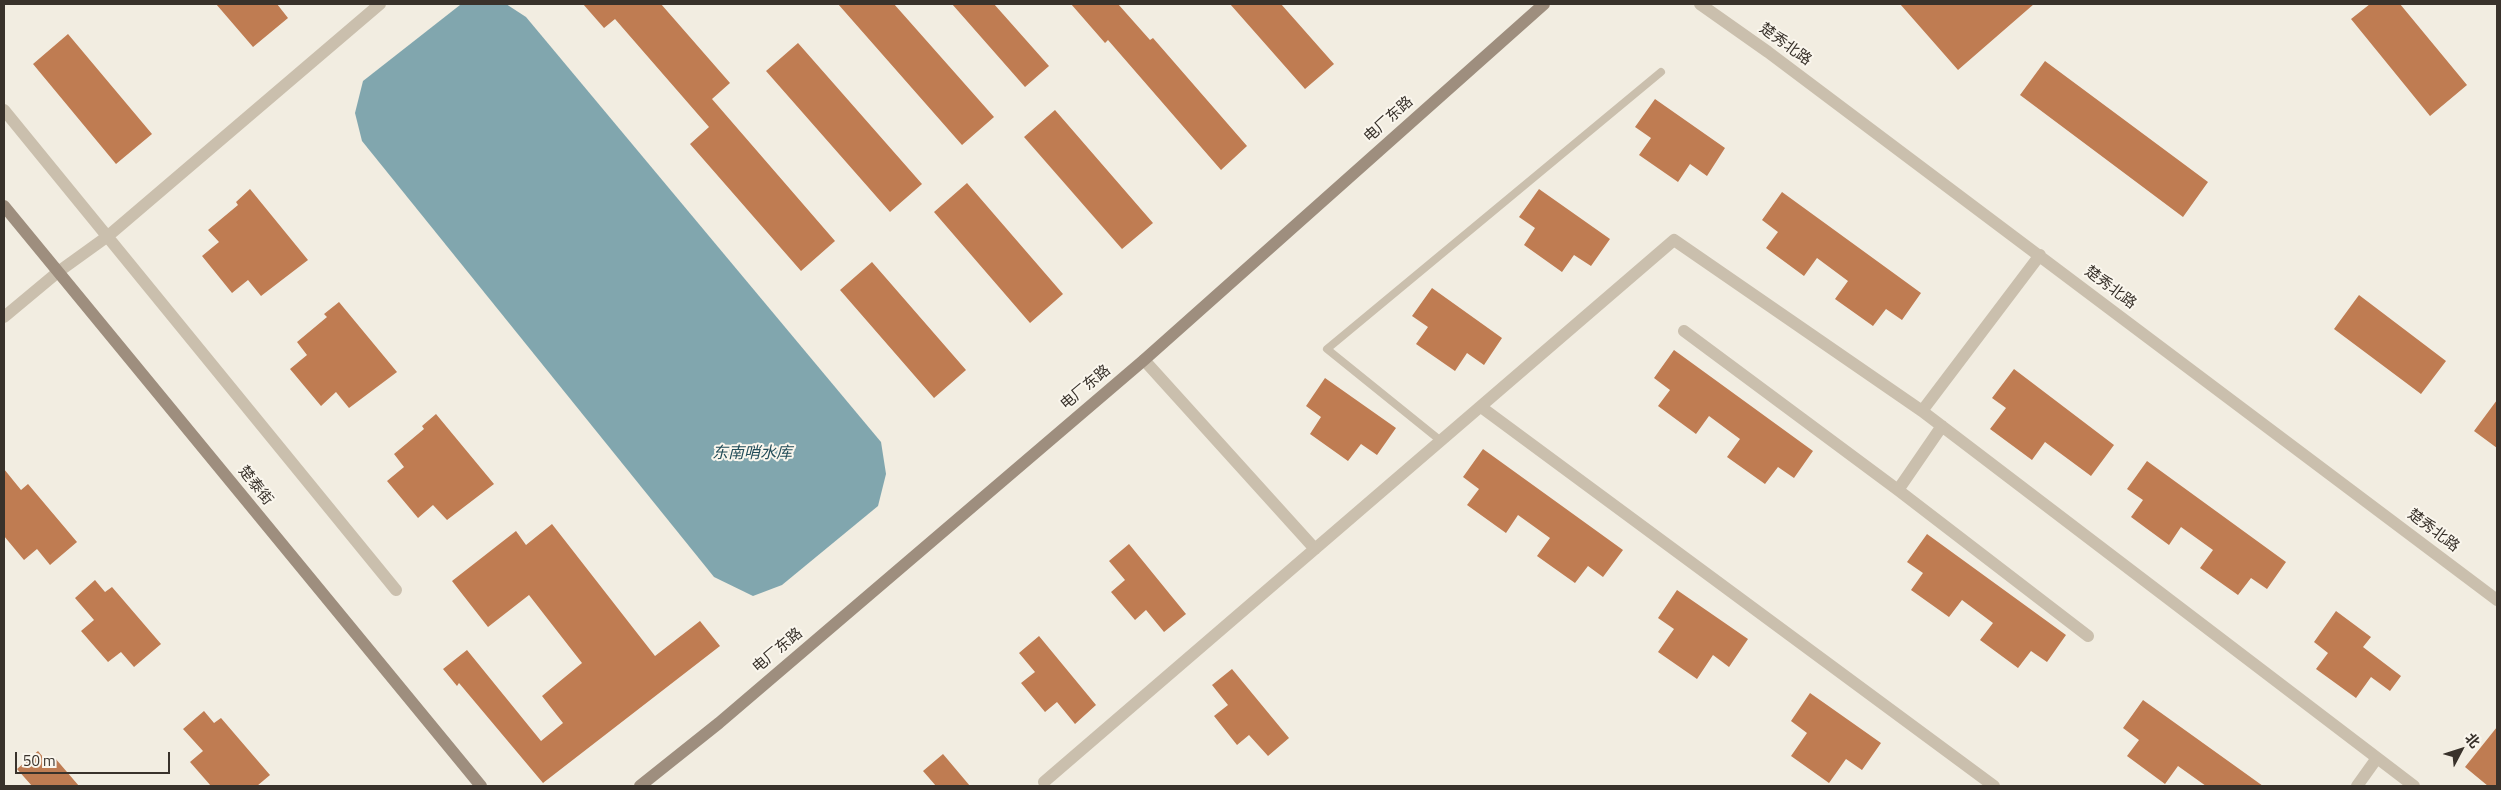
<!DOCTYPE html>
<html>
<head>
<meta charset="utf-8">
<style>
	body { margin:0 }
	#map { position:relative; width:2501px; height:790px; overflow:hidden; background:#f2ede1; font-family:"Titillium Web","Noto Sans SC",sans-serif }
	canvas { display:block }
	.frame { position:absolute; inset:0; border:5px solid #39322b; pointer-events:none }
	.north { position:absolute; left:2436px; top:725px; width:50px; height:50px; -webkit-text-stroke:4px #faf6ed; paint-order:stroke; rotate:50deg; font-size:14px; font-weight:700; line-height:20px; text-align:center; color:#39322b }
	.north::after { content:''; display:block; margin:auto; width:18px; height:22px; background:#39322b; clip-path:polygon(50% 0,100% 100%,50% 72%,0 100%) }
	.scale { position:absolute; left:15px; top:752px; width:155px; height:22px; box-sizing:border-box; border:2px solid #39322b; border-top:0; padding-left:6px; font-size:15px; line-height:18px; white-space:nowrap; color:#39322b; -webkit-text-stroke:4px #faf6ed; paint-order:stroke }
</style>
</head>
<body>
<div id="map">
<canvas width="2501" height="790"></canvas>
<div class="frame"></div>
<div class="north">北</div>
<div class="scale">50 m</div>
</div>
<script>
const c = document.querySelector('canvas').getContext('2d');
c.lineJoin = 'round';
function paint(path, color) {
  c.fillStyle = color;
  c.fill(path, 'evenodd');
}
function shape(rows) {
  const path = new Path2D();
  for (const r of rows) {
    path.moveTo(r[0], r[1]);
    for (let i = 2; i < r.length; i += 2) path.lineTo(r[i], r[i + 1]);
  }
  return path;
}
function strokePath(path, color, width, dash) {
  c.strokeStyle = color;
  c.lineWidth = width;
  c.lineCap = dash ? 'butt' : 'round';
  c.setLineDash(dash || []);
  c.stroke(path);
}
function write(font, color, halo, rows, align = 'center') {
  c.font = font + ' "Titillium Web","Noto Sans SC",sans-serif';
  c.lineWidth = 4;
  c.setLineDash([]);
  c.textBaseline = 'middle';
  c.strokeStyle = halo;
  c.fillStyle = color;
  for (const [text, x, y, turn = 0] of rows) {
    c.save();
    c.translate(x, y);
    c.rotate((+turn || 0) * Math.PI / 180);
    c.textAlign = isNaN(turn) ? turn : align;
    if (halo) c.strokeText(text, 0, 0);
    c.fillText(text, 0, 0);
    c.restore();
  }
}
const water = shape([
	[465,4,506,4,526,17,881,442,886,474,878,506,782,585,753,596,714,577,362,141,355,113,363,81,460,5]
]);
const building = shape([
	[216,4,277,4,288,18,253,47],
	[583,4,661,4,730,83,712,99,835,241,801,271,690,144,709,127,615,19,604,28],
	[838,4,894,4,994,117,962,145],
	[952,4,994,4,1049,66,1025,87],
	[1071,4,1118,4,1150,40,1153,38,1247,146,1221,170,1108,40,1105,43],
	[1230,4,1281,4,1334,64,1305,89],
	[1900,4,2034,4,1958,70],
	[2370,4,2400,4,2467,85,2430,116,2351,19],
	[68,34,152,134,116,164,33,64],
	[798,43,922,184,890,212,766,71],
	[2045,61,2208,182,2183,217,2020,95],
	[1655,99,1725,148,1707,176,1690,164,1678,182,1639,155,1651,138,1635,127],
	[1055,110,1153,223,1122,249,1024,137],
	[967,183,1063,294,1030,323,934,212],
	[250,189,308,260,261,296,248,280,232,293,202,256,219,242,208,230,238,205,236,202],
	[1539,189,1610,239,1591,266,1574,255,1562,272,1524,245,1535,228,1519,217],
	[1782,192,1921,293,1902,320,1886,309,1873,326,1835,299,1848,281,1817,258,1804,276,1766,248,1778,232,1762,220],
	[872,262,966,370,934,398,840,290],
	[1432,288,1502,338,1484,365,1467,353,1455,371,1416,344,1428,327,1412,316],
	[2359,295,2446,361,2421,394,2334,329],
	[339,302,397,372,349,408,336,392,321,406,290,369,307,355,297,342,327,317,324,314],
	[1674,350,1813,451,1794,478,1778,467,1765,484,1727,457,1740,439,1709,416,1696,434,1658,406,1670,390,1654,378],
	[2014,369,2114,445,2091,476,2045,442,2032,460,1990,429,2006,408,1992,398],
	[1325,378,1396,428,1377,455,1361,444,1348,461,1310,434,1321,417,1306,406],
	[2497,400,2497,448,2474,431],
	[436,414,494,484,447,520,433,505,418,518,387,481,404,467,394,454,424,429,422,426],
	[1483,449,1623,550,1603,577,1588,566,1575,583,1537,556,1550,538,1518,515,1506,533,1467,505,1479,489,1463,477],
	[2147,461,2286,562,2267,589,2251,578,2238,595,2200,568,2213,550,2181,527,2169,545,2131,517,2143,500,2127,489],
	[4,469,21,490,28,484,77,542,50,565,37,549,24,560,4,536],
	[552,524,655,656,700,621,720,646,543,783,459,683,457,686,443,669,467,650,541,741,563,723,542,696,582,663,529,595,488,627,452,581,516,531,526,545],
	[1927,534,2066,635,2047,662,2031,651,2018,668,1980,640,1993,623,1962,600,1949,617,1911,590,1923,573,1907,562],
	[1129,544,1186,614,1164,632,1146,610,1135,620,1111,592,1125,580,1109,561],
	[95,580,105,592,112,587,161,644,134,667,121,652,108,662,81,631,94,620,75,598],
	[1677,590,1748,639,1729,667,1713,655,1697,679,1658,652,1674,629,1658,618],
	[2336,611,2371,637,2363,647,2401,676,2390,691,2371,677,2356,698,2316,669,2328,653,2314,642],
	[1039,636,1096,705,1075,724,1057,702,1045,712,1021,683,1035,672,1019,653],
	[1232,669,1289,738,1268,756,1249,735,1237,745,1214,716,1228,705,1212,685],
	[1810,693,1881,743,1862,770,1846,759,1829,783,1791,756,1807,733,1791,721],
	[2143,700,2263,786,2206,786,2178,766,2165,784,2127,756,2139,740,2123,728],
	[204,711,214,723,221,718,270,775,257,786,211,786,190,762,203,751,183,729],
	[2497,727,2497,786,2488,786,2465,767],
	[38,751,48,763,55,758,79,786,32,786,17,769],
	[943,754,970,786,936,786,923,771]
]);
const lane = shape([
	[1441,441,1327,349,1661,72]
]);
const street = shape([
	[1700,4,1768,52,2497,600],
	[4,110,396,590],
	[4,317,58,272,108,236,380,4],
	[1684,331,1898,490,2088,636],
	[1144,360,1315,549],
	[1481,407,1994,786],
	[1922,411,2040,255],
	[1898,490,1942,426],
	[1044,782,1674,240,1922,411,2414,786],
	[2357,786,2377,758]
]);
const secondary = shape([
	[4,206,481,786],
	[640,786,719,723,1144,360,1544,4]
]);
const streetNames = [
	["楚秀北路",1785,45,36],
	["电厂东路",1389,120,-42],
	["楚秀北路",2110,288,37],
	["电厂东路",1086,388,-40],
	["楚泰街",255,486,51],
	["楚秀北路",2433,531,37],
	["电厂东路",778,651,-40]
];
const waterNames = [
	["东南哨水库",752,454]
];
paint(water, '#81a6ae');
paint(building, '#bf7c52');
strokePath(lane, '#cabfad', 8);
strokePath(street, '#cabfad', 12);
strokePath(secondary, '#9e8e7e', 12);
write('15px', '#39322b', '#faf6ed', streetNames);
write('italic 16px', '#234d59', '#faf6ed', waterNames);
</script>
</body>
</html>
